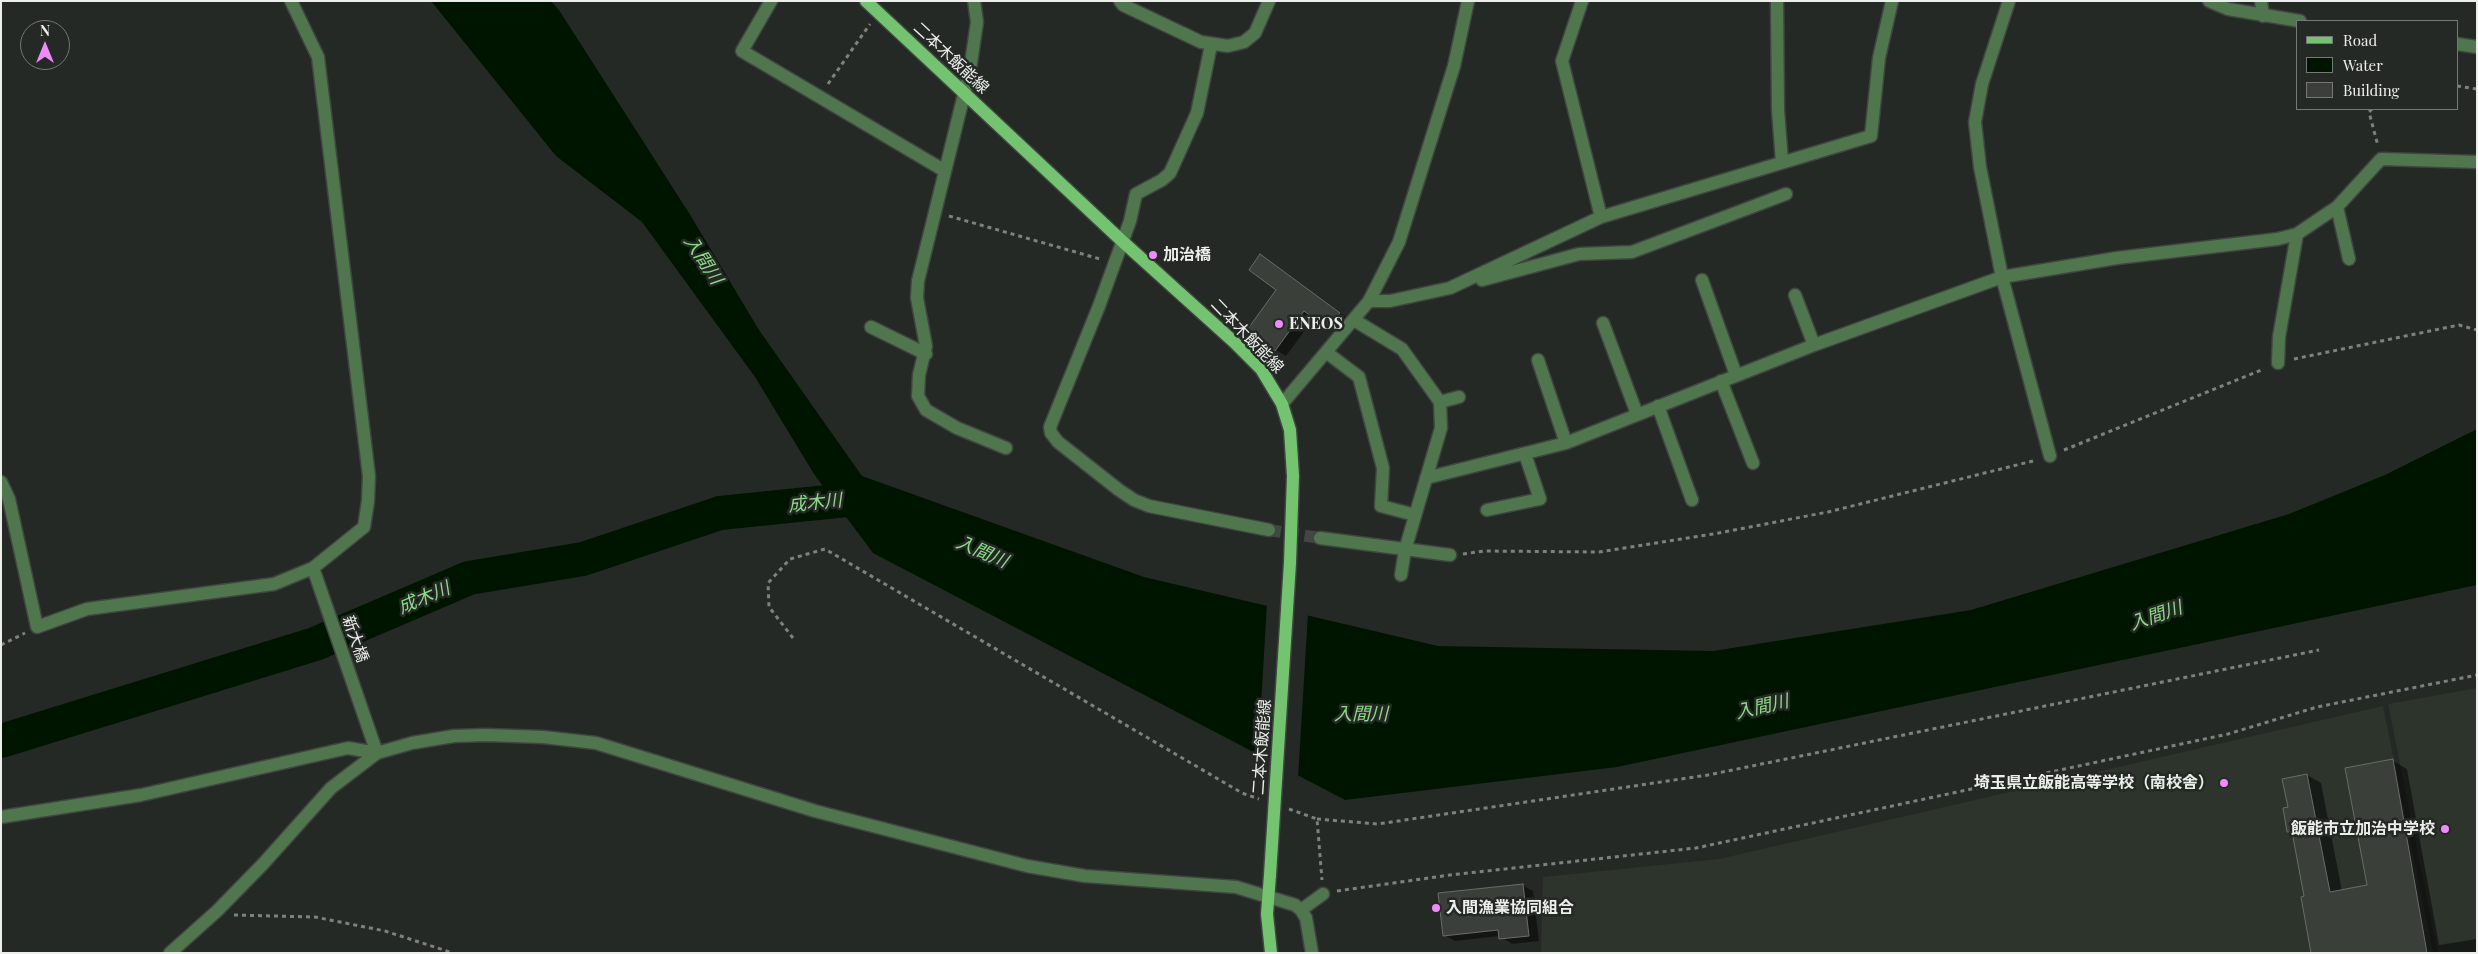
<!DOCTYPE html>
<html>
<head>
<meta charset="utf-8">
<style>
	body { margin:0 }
	#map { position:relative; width:2478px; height:954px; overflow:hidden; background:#252925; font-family:"Playfair Display",serif }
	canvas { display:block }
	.frame { position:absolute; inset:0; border:2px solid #eceeeb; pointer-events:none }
	.legend { position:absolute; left:2296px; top:20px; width:162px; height:90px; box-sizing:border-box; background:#252925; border:1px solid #757874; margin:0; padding:6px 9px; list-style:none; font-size:15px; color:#eceeeb }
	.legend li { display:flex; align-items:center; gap:10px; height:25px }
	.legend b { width:25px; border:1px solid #757874 }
	.north { position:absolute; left:20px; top:20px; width:50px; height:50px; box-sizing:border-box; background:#252925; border:1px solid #757874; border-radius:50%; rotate:0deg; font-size:14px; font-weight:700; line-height:20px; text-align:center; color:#eceeeb }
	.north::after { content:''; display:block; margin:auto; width:18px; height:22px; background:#ed8cf9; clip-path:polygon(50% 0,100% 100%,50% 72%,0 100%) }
</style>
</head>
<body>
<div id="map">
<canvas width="2478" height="954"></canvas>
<div class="frame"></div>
<ul class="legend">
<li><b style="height:6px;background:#74c370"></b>Road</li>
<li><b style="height:14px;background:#001500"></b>Water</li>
<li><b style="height:14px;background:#3b3f3a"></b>Building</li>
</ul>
<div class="north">N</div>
</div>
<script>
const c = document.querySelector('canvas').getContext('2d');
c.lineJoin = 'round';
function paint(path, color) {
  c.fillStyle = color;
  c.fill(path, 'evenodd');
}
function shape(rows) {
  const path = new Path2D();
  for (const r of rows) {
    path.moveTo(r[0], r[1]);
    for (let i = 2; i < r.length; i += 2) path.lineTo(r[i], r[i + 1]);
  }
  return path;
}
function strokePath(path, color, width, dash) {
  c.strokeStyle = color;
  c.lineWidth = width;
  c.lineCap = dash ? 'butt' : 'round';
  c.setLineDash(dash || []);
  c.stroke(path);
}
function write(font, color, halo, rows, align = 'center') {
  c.font = font + ' "Playfair Display","Noto Sans JP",serif';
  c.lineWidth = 5;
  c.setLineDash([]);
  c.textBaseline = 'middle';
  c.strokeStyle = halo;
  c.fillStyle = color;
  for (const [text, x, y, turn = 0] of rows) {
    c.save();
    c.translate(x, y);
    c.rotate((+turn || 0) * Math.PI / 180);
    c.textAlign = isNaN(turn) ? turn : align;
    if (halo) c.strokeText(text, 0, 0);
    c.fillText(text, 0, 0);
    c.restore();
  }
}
const built = shape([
	[2477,688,2477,953,2438,953,2388,704],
	[2383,706,2433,953,1541,953,1543,877,1719,859]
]);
const water = shape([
	[431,1,551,1,559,10,689,213,759,330,862,476,1144,577,1438,646,1713,651,1971,610,2289,514,2385,475,2477,429,2477,585,1617,767,1345,800,873,553,814,474,755,377,642,222,556,156]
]);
const pier = shape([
	[1267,603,1308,613,1298,778,1258,757]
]);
const shadow = shape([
	[1261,256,1350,320,1340,334,1315,317,1286,356,1276,350,1278,290],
	[2393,761,2407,769,2439,945,2477,939,2477,953,2313,953,2306,897,2294,835,2288,832,2289,808,2307,775,2321,783,2342,891,2369,886],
	[1522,885,1533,891,1539,941,1512,944,1500,936,1455,941,1444,935]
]);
const river = shape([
	[1,741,315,644,469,578,583,559,720,513,857,499]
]);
const building = shape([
	[1260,254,1340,313,1328,329,1304,311,1275,351,1247,330,1276,290,1249,270,1260,254],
	[2393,759,2427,953,2311,953,2301,897,2304,896,2292,832,2287,832,2283,808,2288,807,2282,779,2307,774,2330,892,2367,885,2345,768,2393,759],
	[1523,884,1529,936,1499,939,1498,930,1443,936,1438,893,1523,884]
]);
const minorTunnel = shape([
	[1269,530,1320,538]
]);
const path = shape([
	[828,84,870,24],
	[2457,86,2477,89],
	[2372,109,2369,112,2378,146],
	[949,216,1100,259],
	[2294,359,2459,325,2477,330],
	[2064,450,2264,369],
	[1463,554,1484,551,1599,552,1713,534,1828,512,2037,460],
	[793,638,769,607,768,583,790,559,825,549,1242,793,1259,799],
	[1,645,25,633],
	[1289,809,1317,819,1322,880],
	[1317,819,1378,824,1708,775,2319,650],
	[1337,891,1450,875,1696,848,2228,734,2317,707,2477,675],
	[234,915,315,917,385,931,453,953]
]);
const minor = shape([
	[291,1,318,57,369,476,368,501,364,527,313,568,377,753],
	[771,1,742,51,945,171],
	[974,1,977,22,970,70,918,281,917,298,926,346,919,375,918,396,926,410,957,428,1006,448],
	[1120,1,1123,5,1201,42,1228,46,1244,42,1255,33,1269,1],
	[1582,1,1562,61,1601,217],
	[1777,1,1778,110,1782,162],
	[2009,1,1982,84,1975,122,1980,167,2002,277,2050,456],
	[2209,1,2228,9,2300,21],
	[2261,1,2263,16],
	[2457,44,2477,47],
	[1211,45,1197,113,1170,173,1162,180,1136,194,1130,221,1099,306,1050,427,1051,433,1058,442,1119,490,1134,500,1149,506,1269,530],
	[2337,207,2349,259],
	[1482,280,1579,254,1632,252,1786,194],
	[1702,280,1736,375],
	[1795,295,1814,345],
	[1369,301,1390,301,1450,288,1601,217,1871,136,1879,58,1892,1],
	[1354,320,1402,349,1440,402,1441,428,1405,550,1401,575],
	[1603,323,1637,414],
	[871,327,926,354],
	[1326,352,1359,377,1383,468,1381,506,1415,515],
	[1538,360,1566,443],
	[2278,363,2279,337,2297,234],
	[1721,381,1753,463],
	[1440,402,1459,397],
	[1282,404,1369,301,1399,242,1454,66,1468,1],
	[1658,406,1692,500],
	[1426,478,1566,443,1814,345,2002,277,2117,258,2278,239,2297,234,2337,207,2381,159,2477,162],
	[1,482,9,499,37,627,87,609,274,584,313,568],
	[1487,510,1540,499,1525,454],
	[1320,538,1450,555],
	[1,817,141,795,348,748,377,753],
	[1301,910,1323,894],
	[170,953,217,911,263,864,331,788,377,753,412,743,454,736,486,735,543,737,596,743,815,811,1027,866,1085,876,1236,887,1295,905,1301,910,1306,918,1312,953]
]);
const major = shape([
	[866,1,1122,241,1234,342,1261,369,1282,404,1290,430,1293,476,1290,563],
	[1270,875,1267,914,1271,953]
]);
const majorBridge = shape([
	[1270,875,1290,563]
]);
const markers = [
	[1153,255,5,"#ed8cf9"],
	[1279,324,5,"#ed8cf9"],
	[2224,783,5,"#ed8cf9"],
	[2445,829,5,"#ed8cf9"],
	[1436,908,5,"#ed8cf9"]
];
const streetNames = [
	["二本木飯能線",951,58,43],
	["二本木飯能線",1247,336,46],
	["新大橋",355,639,71],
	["二本木飯能線",1262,747,-86]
];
const poiNames = [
	["加治橋",1163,255],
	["ENEOS",1289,324],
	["埼玉県立飯能高等学校（南校舎）",2214,783,"right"],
	["飯能市立加治中学校",2435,829,"right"],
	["入間漁業協同組合",1446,908]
];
const waterNames = [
	["入間川",703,260,57],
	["成木川",815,503,-6],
	["入間川",982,552,23],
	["成木川",424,598,-23],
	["入間川",2156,616,-19],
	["入間川",1762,707,-13],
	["入間川",1361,714]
];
paint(built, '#2c342b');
paint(water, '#001500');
paint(pier, '#252925');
paint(shadow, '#0007');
strokePath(river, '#001500', 34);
paint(building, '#3b3f3a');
strokePath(building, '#686d68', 1);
strokePath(minorTunnel, '#434743', 12, [12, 6]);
strokePath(minor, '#414541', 15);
strokePath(major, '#414541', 15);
strokePath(path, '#7e827e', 3, [4, 4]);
strokePath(minor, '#50764e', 12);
strokePath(major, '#74c370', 12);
strokePath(majorBridge, '#414541', 15, []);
strokePath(majorBridge, '#74c370', 12);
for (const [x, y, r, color] of markers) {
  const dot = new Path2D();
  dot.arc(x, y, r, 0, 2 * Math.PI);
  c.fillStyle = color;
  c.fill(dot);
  strokePath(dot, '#252925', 2);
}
write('16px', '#eceeeb', '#252925', streetNames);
write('bold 16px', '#eceeeb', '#252925', poiNames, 'left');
write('italic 18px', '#8dda88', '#252925', waterNames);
</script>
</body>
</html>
